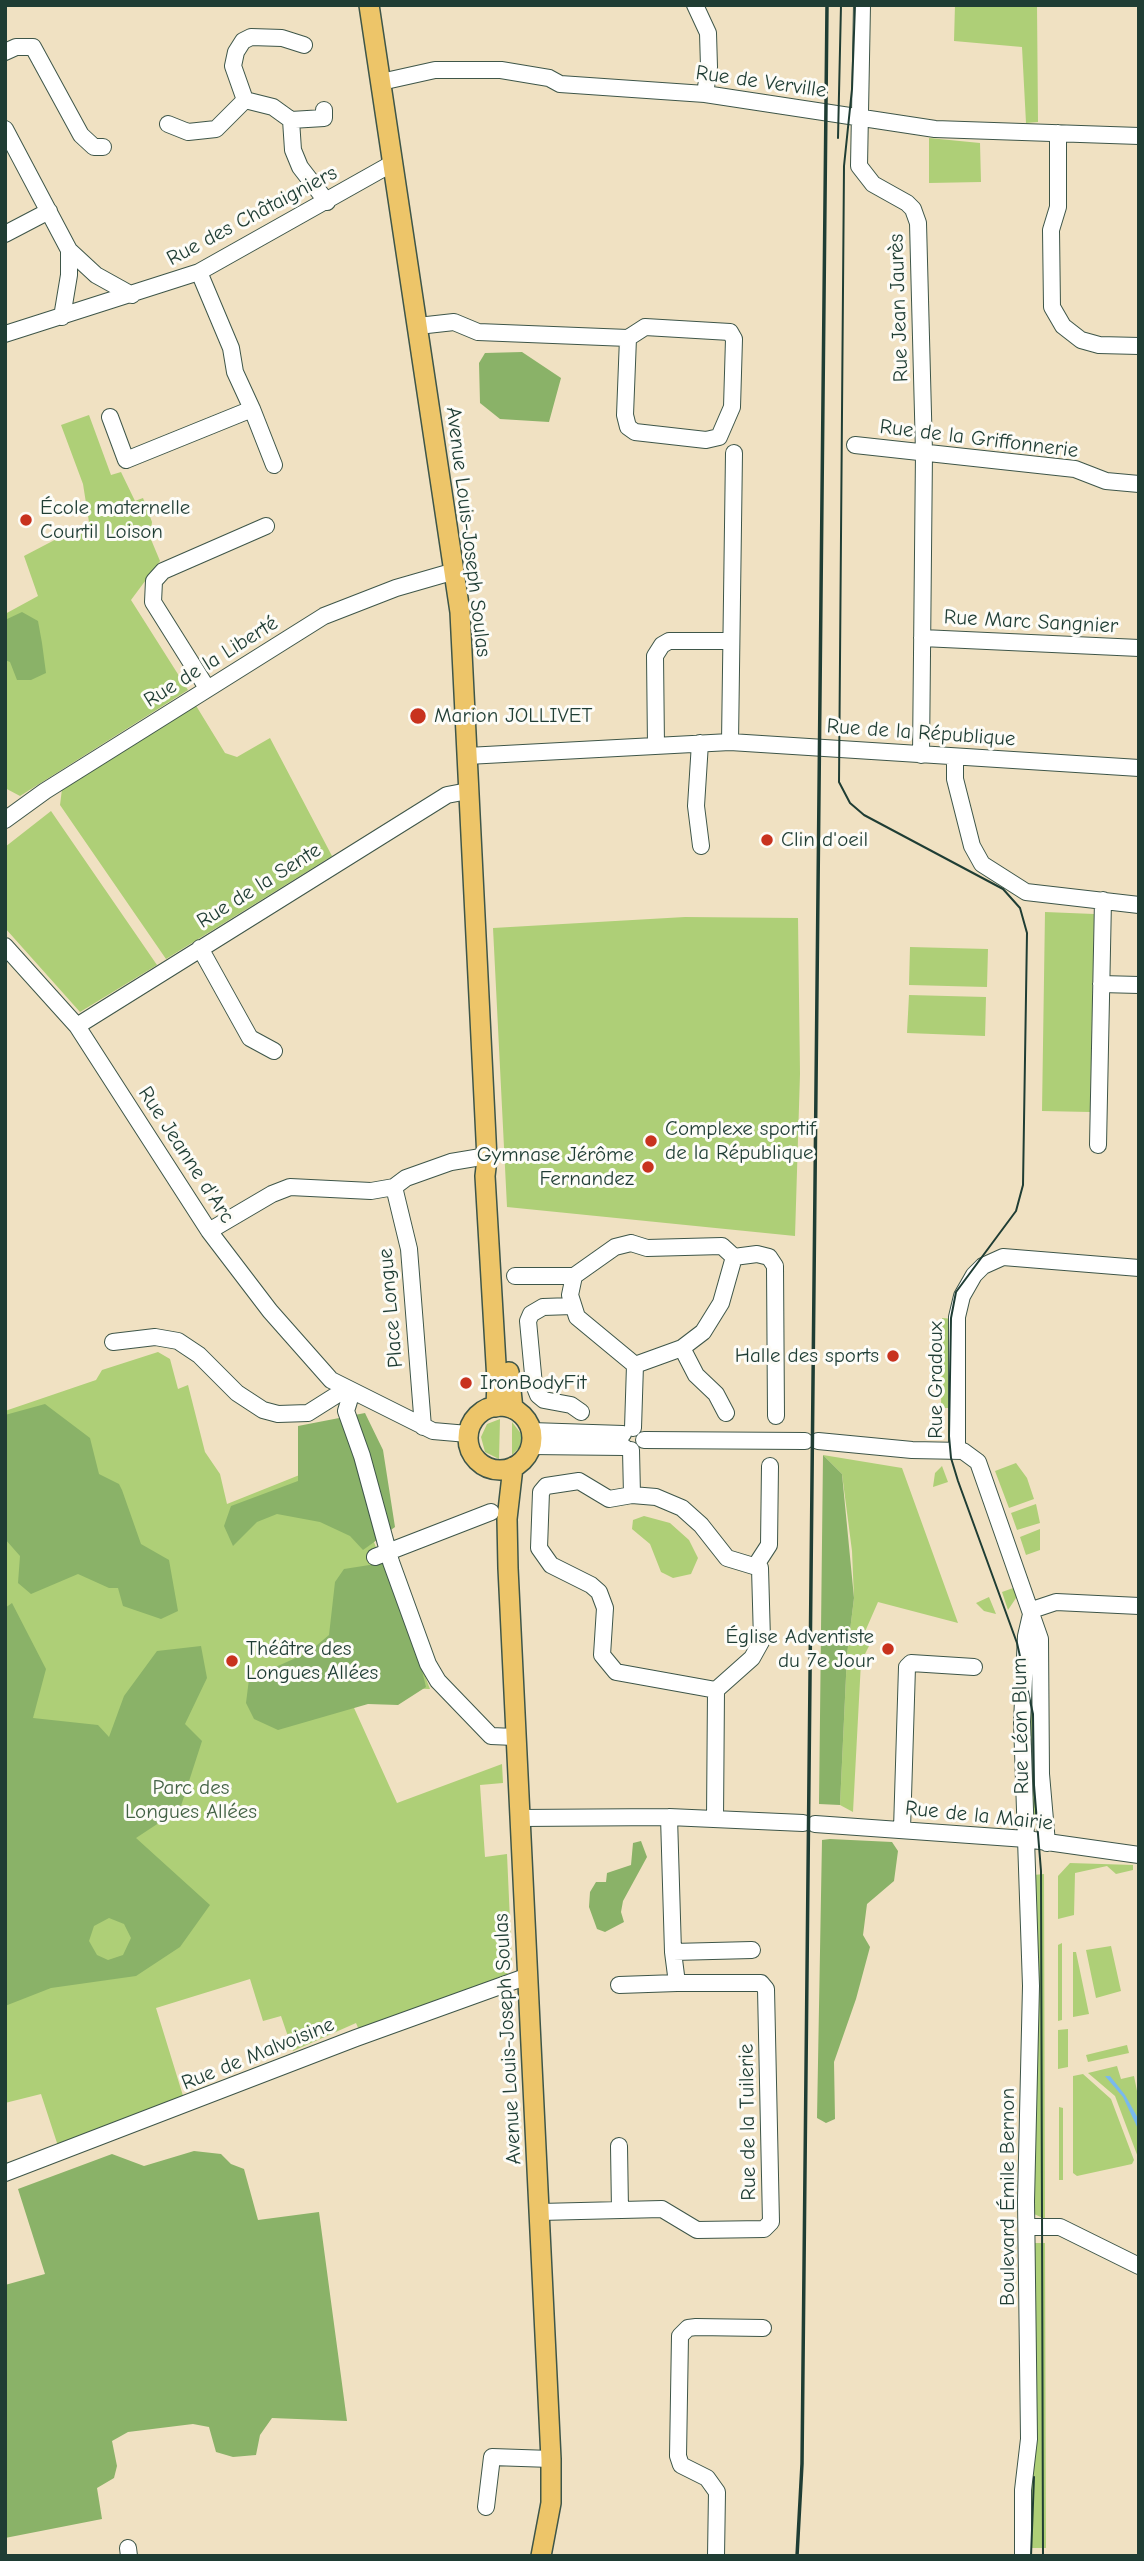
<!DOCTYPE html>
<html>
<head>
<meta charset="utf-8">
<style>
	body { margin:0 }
	#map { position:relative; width:1144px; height:2561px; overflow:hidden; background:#f0e1c2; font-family:"Comic Neue",sans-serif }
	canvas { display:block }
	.frame { position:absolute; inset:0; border:7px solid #1f3d34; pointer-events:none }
</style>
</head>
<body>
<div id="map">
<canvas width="1144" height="2561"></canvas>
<div class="frame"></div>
</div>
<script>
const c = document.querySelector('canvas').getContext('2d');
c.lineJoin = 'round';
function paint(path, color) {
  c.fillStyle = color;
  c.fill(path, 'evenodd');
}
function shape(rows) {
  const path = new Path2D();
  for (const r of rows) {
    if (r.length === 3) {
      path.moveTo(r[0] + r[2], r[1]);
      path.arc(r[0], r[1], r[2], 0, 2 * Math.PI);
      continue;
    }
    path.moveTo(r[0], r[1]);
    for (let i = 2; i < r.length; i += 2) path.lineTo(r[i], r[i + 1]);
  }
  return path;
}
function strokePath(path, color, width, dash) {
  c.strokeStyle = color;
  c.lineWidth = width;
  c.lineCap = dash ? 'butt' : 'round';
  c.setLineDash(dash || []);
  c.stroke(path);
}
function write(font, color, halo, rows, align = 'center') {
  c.font = font + ' "Comic Neue",sans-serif';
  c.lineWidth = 6;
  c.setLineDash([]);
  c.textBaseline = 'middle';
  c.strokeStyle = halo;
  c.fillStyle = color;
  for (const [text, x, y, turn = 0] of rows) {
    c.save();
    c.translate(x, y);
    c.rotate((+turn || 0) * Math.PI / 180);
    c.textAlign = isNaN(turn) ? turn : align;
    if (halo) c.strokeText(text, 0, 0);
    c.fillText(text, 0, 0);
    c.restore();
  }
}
const green = shape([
	[955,5,1037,5,1038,122,1026,123,1022,47,954,41],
	[929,138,980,143,981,182,929,183],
	[89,415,111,475,121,472,135,501,143,498,152,522,150,537,160,561,131,600,188,690,20,796,5,788,5,614,38,596,24,556,89,522,83,484,61,425],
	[195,704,225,753,237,757,270,738,332,856,166,959,60,805,62,789],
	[51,811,157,965,80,1012,5,928,5,847],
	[1045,912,1094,914,1090,1112,1042,1111],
	[685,917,798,918,800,1074,795,1236,507,1207,493,928],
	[910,947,988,949,987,987,909,985],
	[909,995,986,997,985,1036,907,1033],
	[942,1318,954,1319,952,1408,941,1408],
	[158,1352,170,1359,178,1389,188,1385,205,1452,220,1474,227,1504,342,1458,430,1689,394,1688,350,1699,397,1803,502,1764,503,1783,480,1785,485,1857,507,1854,512,1966,507,1974,496,1981,359,2030,356,2023,293,2051,281,2016,263,2021,250,1979,156,2008,184,2099,58,2146,41,2094,5,2103,5,1411,96,1380,102,1370],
	[500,1419,499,1459,485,1452,481,1437,487,1424],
	[512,1422,522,1435,520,1447,512,1455],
	[823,1455,902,1468,958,1623,878,1602,864,1634,873,1638,861,1662,853,1812,840,1805,847,1655,854,1598,852,1551,842,1474],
	[1016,1463,1027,1478,1034,1499,1009,1508,995,1471],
	[942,1466,948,1482,933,1487,935,1473],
	[1036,1504,1040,1523,1017,1530,1011,1513],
	[644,1516,670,1523,689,1540,698,1558,691,1574,673,1578,661,1572,650,1544,632,1529,633,1520],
	[1040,1529,1040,1550,1026,1555,1020,1537],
	[1016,1587,1016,1598,1008,1610,1002,1592],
	[989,1597,996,1614,984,1611,976,1603],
	[1029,1672,1034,1698,1040,1816,1027,1817],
	[1070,1863,1133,1865,1133,1870,1116,1874,1107,1866,1075,1873,1074,1915,1058,1919,1058,1876],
	[1044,1874,1045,2219,1034,2214,1033,1875],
	[1062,1943,1062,2020,1058,2021,1058,1945],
	[1111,1946,1121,1991,1096,1998,1086,1950],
	[1073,1952,1076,1952,1089,2014,1073,2017],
	[1068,2029,1068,2067,1058,2069,1058,2030],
	[1127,2045,1129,2053,1088,2062,1086,2055],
	[1117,2066,1121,2079,1134,2076,1139,2101,1139,2160,1115,2096,1088,2073],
	[1083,2074,1111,2099,1134,2160,1132,2164,1077,2176,1073,2173,1073,2076],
	[1059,2107,1063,2108,1063,2180,1059,2180],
	[1034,2243,1045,2243,1046,2548,1028,2548]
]);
const forest = shape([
	[522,352,561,378,549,422,500,419,480,403,479,363,485,353],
	[22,612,38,621,42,643,46,673,31,680,17,680,10,662,5,660,5,620],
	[45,1404,90,1438,99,1474,119,1484,122,1490,141,1544,169,1560,178,1611,161,1619,123,1606,118,1588,109,1588,78,1574,31,1594,18,1583,20,1556,5,1539,5,1415],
	[365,1413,383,1450,395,1527,363,1550,350,1536,320,1522,277,1514,257,1522,233,1546,224,1526,231,1506,298,1481,298,1426],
	[823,1455,842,1474,854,1598,847,1655,840,1805,819,1804],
	[395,1561,426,1687,398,1705,368,1704,278,1730,254,1719,246,1703,249,1679,309,1652,329,1635,335,1582,344,1569],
	[12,1603,46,1669,33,1718,98,1725,109,1737,124,1696,157,1651,201,1646,207,1678,185,1724,202,1741,180,1809,136,1838,210,1905,180,1947,136,1976,51,1988,5,2006,5,1608],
	[109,1918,124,1924,131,1938,123,1955,108,1960,97,1955,89,1941,94,1926],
	[830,1839,892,1842,898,1851,894,1881,867,1904,863,1935,870,1947,856,1999,834,2062,835,2119,826,2123,817,2118,822,1840],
	[641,1841,647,1857,623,1901,621,1912,624,1922,605,1932,597,1929,589,1907,590,1892,596,1882,606,1882,607,1873,631,1865,633,1843],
	[194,2151,221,2154,231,2164,244,2169,258,2220,319,2212,347,2421,272,2418,260,2435,256,2455,233,2457,216,2452,209,2427,193,2424,128,2432,112,2441,117,2466,114,2478,97,2488,102,2519,5,2538,5,2285,45,2274,18,2189,112,2154,144,2166]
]);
const water = shape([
	[1105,2076,1110,2076,1125,2095,1139,2120,1139,2131,1123,2097]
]);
const minor = shape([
	[695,5,708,33,709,67,705,94],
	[862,5,859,166,873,184,907,203,913,209,918,223,924,452,921,755],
	[304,45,282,38,251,37,243,41,236,52,233,66,245,100,273,107,291,120,293,150,300,167,327,202],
	[5,52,16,47,33,47,81,135,94,147,103,147],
	[381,82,435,70,501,70,549,78,560,84,705,94,935,129,1139,136],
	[291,120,324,118,324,110],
	[168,124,188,132,216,129,245,100],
	[5,129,69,250,96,275,132,295],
	[1058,133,1058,207,1051,230,1052,307,1063,326,1081,340,1099,345,1139,346],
	[5,234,49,211],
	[62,317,69,275,69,250],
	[418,326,454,322,478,332,628,338,645,327,730,332,734,339,732,407,719,437,706,440,635,432,628,427,625,415,628,338],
	[5,334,199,272,393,163],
	[252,409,274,465],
	[110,417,126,460,252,409,235,372,231,348,199,272],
	[855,445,1075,469,1106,481,1139,484],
	[922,638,1139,648],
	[207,688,153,602,154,581,163,571,266,526],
	[730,742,734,453],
	[700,743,696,806,701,846],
	[656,746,655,656,662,645,669,641,731,641],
	[467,756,730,742,1139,768],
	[955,757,955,779,972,846,982,864,1026,892,1139,905],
	[5,820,45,791,324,616,396,588,455,571],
	[5,946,77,1026,209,1231,270,1311,331,1380,433,1431,468,1434],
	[200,948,250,1038,274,1051],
	[1101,984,1139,985],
	[77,1026,447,795,468,791],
	[1098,1145,1103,900],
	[394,1187,409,1249,423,1427],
	[209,1231,272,1194,290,1187,371,1191,394,1187,406,1178,451,1162,487,1156],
	[631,1243,647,1248,722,1246,734,1257,721,1303,703,1332,682,1348,635,1365,577,1317,570,1295,574,1276,615,1247,631,1243],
	[734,1257,757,1254,769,1257,775,1266,776,1416],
	[515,1276,574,1276],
	[572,1306,543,1307,531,1314,528,1321,534,1385,538,1395,544,1400,571,1405,581,1412],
	[113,1342,155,1337,178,1341,199,1355,237,1393,263,1410,278,1414,308,1413,346,1389],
	[682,1348,696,1375,716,1394,726,1413],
	[350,1398,346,1411,362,1456,391,1562,428,1664,438,1681,491,1736,515,1737],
	[633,1428,635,1365],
	[531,1431,623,1434],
	[644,1440,805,1441],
	[818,1441,912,1450,963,1451,978,1462,1040,1639,1041,1774,1047,1843],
	[531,1446,624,1447],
	[631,1450,632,1495,656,1497,682,1508,701,1525,727,1558,760,1568,762,1640,752,1658,716,1690,616,1672,602,1655,605,1608,599,1592,591,1585,551,1565,539,1548,541,1492,546,1486,579,1481,609,1499,632,1495],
	[957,1451,957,1317,962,1296,974,1275,983,1266,1003,1257,1139,1268],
	[375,1557,491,1512],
	[756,1565,769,1545,770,1466],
	[1032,1610,1056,1602,1139,1606],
	[669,1817,673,1952,752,1950],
	[519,1818,669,1817,803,1823],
	[715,1819,716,1690],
	[815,1824,1026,1839,1139,1855],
	[902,1829,907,1667,911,1663,974,1667],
	[619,1985,677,1983],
	[619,2146,620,2210],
	[5,2173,356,2038,528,1976],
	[540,2212,662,2209,697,2230,764,2229,771,2222,766,1989,761,1983,677,1983,673,1952],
	[1028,2227,1060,2227,1139,2266],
	[486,2507,492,2457,551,2459],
	[128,2548,129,2556],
	[716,2556,717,2492,707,2478,681,2465,678,2456,680,2336,688,2328,696,2327,763,2328],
	[1023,2556,1023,2490,1029,2439,1026,2201,1031,1986,1022,1722,1026,1636,1032,1610]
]);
const major = shape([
	[369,5,460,612,487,1159,485,1176,497,1381,496,1407],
	[509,1372,513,1409],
	[500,1438,32],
	[513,1467,507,1519,508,1568,551,2459,551,2503,541,2556]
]);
const tram = shape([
	[855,5,852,89,844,166,839,782,850,803,864,815,1003,889,1020,908,1027,933,1023,1185,1016,1211,956,1292,951,1318,949,1436,951,1458,958,1481,1017,1643,1033,1714,1034,1785,1041,1871,1043,2556],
	[838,138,841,5],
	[1031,2556,1034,2477]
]);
const rail = shape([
	[797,2556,802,2464,827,5]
]);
const markers = [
	[26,520,7,"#c8321e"],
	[418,716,9,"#c8321e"],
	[767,840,7,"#c8321e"],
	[651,1141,7,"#c8321e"],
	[648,1167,7,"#c8321e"],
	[893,1356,7,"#c8321e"],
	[466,1383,7,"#c8321e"],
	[888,1649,7,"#c8321e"],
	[232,1661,7,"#c8321e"]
];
const streetNames = [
	["Rue de Verville",761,82,8],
	["Rue des Châtaigniers",252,216,-28],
	["Rue Jean Jaurès",899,308,-92],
	["Rue de la Griffonnerie",979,439,7],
	["Avenue Louis-Joseph Soulas",468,532,83],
	["Rue Marc Sangnier",1031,622,3],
	["Rue de la Liberté",211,662,-32],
	["Rue de la République",921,733,4],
	["Rue de la Sente",259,886,-32],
	["Rue Jeanne d'Arc",186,1155,57],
	["Place Longue",391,1308,-95],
	["Rue Gradoux",936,1380,-90],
	["Rue Léon Blum",1021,1726,-91],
	["Rue de la Mairie",979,1816,6],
	["Avenue Louis-Joseph Soulas",508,2039,-93],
	["Rue de Malvoisine",258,2054,-22],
	["Rue de la Tuilerie",748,2122,-91],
	["Boulevard Émile Bernon",1008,2197,-90]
];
const poiNames = [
	["École maternelle",40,508],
	["Courtil Loison",40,532],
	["Marion JOLLIVET",434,716],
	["Clin d'oeil",781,840],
	["Complexe sportif",665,1129],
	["de la République",665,1153],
	["Gymnase Jérôme",634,1155,"right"],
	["Fernandez",634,1179,"right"],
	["Halle des sports",879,1356,"right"],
	["IronBodyFit",480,1383],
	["Église Adventiste",874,1637,"right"],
	["du 7e Jour",874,1661,"right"],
	["Théâtre des",246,1649],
	["Longues Allées",246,1673]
];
const parkNames = [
	["Parc des",191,1788],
	["Longues Allées",191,1812]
];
paint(green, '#aecf77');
paint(forest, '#8ab268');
paint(water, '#79b9ed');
strokePath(minor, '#3e5649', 18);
strokePath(major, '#3e5649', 22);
strokePath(minor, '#fff', 16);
strokePath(major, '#edc569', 19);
strokePath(tram, '#1f3d34', 2);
strokePath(rail, '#1f3d34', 3.5);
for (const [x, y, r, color] of markers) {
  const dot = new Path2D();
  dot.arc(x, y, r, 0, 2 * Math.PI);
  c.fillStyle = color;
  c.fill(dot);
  strokePath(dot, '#fdfcf7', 2.5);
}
write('21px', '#1f3d34', '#fdfcf7', streetNames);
write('21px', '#1f3d34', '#fdfcf7', poiNames, 'left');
write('21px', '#436245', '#fdfcf7', parkNames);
</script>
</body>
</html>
